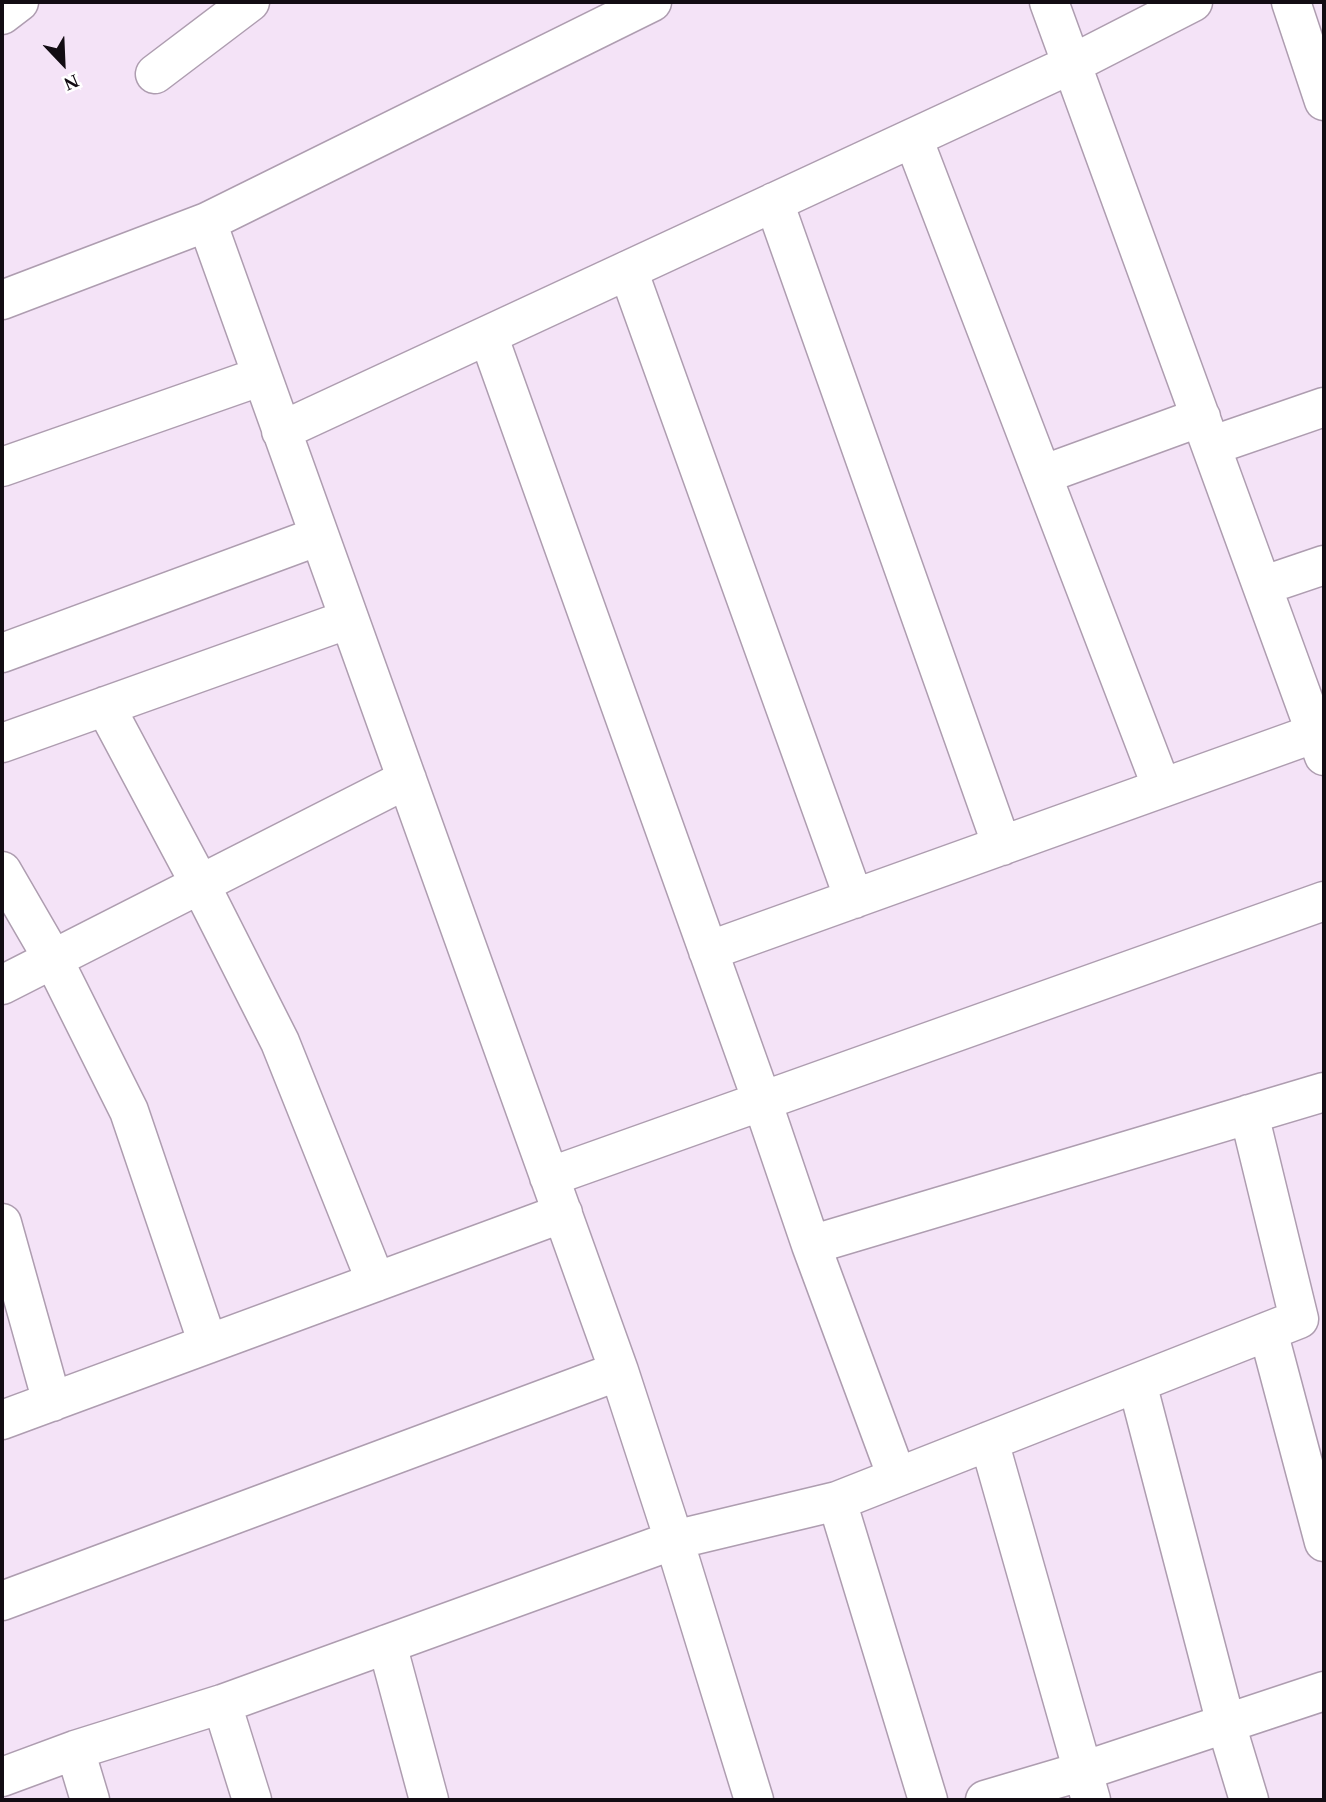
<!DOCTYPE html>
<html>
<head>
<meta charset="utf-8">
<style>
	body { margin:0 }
	#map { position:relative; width:1326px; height:1802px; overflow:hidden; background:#f4e3f7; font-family:Georgia,serif }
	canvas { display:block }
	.frame { position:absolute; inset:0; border:4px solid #120c13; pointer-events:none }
	.north { position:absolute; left:28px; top:28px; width:70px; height:70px; -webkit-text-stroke:5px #fff; paint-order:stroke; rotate:157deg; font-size:19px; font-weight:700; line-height:28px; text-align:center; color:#120c13 }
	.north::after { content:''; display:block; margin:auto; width:24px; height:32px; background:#120c13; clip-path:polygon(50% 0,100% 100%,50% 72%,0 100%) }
</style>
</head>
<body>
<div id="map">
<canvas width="1326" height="1802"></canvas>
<div class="frame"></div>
<div class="north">N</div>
</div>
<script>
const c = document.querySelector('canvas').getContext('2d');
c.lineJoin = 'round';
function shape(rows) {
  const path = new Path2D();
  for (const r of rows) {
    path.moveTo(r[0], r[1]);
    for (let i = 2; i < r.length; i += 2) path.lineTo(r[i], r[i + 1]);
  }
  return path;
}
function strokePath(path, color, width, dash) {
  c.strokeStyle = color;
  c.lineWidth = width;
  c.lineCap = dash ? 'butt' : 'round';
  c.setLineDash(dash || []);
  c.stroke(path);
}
const minor = shape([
	[1049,2,1324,756],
	[1291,2,1324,101],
	[2,15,19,2],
	[155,74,250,2],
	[913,138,1162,788],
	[774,202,1002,846],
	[207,222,619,1371,674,1540,754,1800],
	[628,270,854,899],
	[2,300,207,222,652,2],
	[488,335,762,1101,811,1245,1324,1092],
	[281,431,1072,64,1193,2],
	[1211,446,1324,407],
	[2,467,262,376],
	[1042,475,1201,417],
	[1262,586,1324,565],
	[2,653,319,536],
	[105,706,200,884,280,1042,376,1282],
	[2,743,349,619],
	[2,871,53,959,129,1111,208,1344],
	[708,951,1324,730],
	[2,985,407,779],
	[549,1177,1324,901],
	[2,1223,52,1402],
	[811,1245,897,1477],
	[1268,1331,1324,1542],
	[1137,1383,1226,1724,1249,1800],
	[2,1420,563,1213],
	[989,1441,1091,1800],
	[837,1501,928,1800],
	[2,1601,619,1371],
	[387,1644,429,1800],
	[222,1704,252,1800],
	[75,1750,90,1800],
	[2,1777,75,1750,222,1704,674,1540,837,1501,1299,1319,1249,1114],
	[985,1800,1083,1771,1324,1691]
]);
strokePath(minor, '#ae9db0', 41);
strokePath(minor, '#fff', 38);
</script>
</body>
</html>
